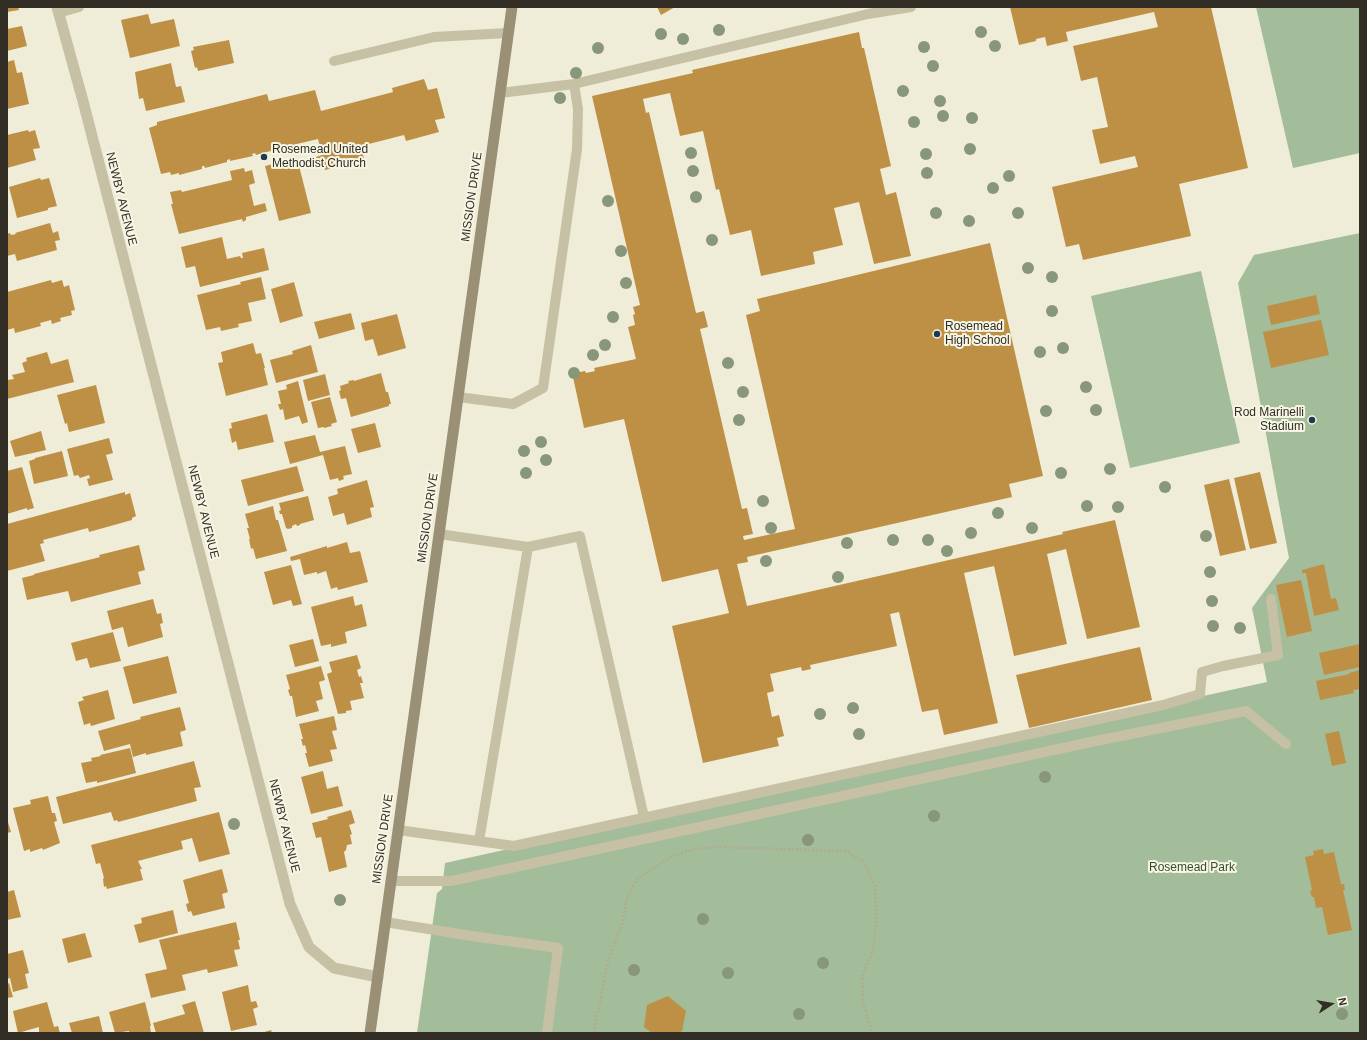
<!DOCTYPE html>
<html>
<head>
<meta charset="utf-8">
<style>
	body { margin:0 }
	#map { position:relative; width:1367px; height:1040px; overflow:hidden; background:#efedd8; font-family:Arial,sans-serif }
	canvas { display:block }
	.frame { position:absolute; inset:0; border:8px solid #322e25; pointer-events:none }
	.north { position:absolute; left:1311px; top:984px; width:40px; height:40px; -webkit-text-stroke:3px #f7f5e3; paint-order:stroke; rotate:78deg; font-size:11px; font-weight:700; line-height:16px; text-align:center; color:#322e25 }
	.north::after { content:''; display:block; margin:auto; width:14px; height:18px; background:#322e25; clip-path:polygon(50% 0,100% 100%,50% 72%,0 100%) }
</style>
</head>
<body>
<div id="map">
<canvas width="1367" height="1040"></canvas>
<div class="frame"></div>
<div class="north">N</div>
</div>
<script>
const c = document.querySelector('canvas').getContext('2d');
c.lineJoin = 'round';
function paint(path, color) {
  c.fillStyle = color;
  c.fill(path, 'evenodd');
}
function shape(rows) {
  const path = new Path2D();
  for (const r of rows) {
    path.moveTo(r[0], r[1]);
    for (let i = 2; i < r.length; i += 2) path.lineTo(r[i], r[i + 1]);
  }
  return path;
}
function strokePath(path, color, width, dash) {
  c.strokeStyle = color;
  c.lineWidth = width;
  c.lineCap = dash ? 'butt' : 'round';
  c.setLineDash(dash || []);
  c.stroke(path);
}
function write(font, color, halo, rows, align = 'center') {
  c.font = font + ' Arial,sans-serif';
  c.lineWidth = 4;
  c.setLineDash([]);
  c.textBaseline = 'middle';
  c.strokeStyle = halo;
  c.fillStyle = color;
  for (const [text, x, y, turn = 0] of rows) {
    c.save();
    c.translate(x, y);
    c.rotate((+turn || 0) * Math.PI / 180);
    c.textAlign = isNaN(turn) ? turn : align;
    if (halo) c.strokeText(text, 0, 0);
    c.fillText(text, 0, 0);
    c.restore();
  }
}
const green = shape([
	[1256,7,1360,7,1360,153,1293,168],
	[1360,233,1360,1033,417,1033,437,893,442,889,445,863,1267,682,1252,608,1289,558,1238,283,1254,255],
	[1201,271,1240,443,1130,468,1091,296]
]);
const building = shape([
	[7,7,18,7,19,10,7,12],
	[657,7,675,7,661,15],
	[1010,7,1211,7,1248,168,1179,184,1191,236,1083,260,1079,244,1066,247,1052,187,1138,167,1135,156,1100,164,1092,130,1108,127,1097,77,1081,81,1073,46,1158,27,1154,12,1066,32,1068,41,1047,46,1045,37,1036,39,1036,41,1019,45],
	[148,14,151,24,174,19,180,46,130,58,121,20],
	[22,26,27,46,7,51,7,29],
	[859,32,862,48,864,48,891,166,880,169,886,195,896,192,911,256,874,264,859,202,834,208,843,245,813,252,815,264,761,276,751,230,730,235,719,189,716,190,703,131,680,136,670,93,643,99,646,113,649,112,696,313,704,311,708,327,700,329,742,509,747,508,753,534,743,536,744,540,795,529,746,315,760,311,757,299,990,243,1043,476,1009,484,1012,497,747,557,748,562,737,564,747,606,1063,534,1062,532,1115,520,1140,627,1087,639,1066,549,1047,554,1067,644,1014,656,994,566,964,573,998,723,944,735,938,709,922,712,899,612,890,614,897,646,810,665,811,669,802,671,801,667,770,674,774,691,767,693,772,717,779,715,784,736,777,738,779,746,703,763,672,626,729,613,718,569,662,582,624,419,584,428,573,377,576,376,575,373,585,371,586,373,595,371,594,368,636,359,628,327,635,325,633,315,635,314,633,307,640,305,592,96,693,73,692,70],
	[229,40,234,63,198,71,197,67,195,68,191,51,194,50,193,47],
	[14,60,17,73,22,72,29,104,7,109,7,62],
	[171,63,176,87,181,86,185,102,146,111,143,98,139,99,135,72],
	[424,79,428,90,437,88,445,118,435,120,439,132,406,141,404,135,361,146,364,159,361,159,361,161,325,170,324,165,319,166,316,157,322,155,318,139,280,148,280,146,278,147,278,149,256,155,255,153,252,154,253,156,230,161,230,159,227,160,227,162,205,168,204,166,202,166,202,169,179,175,179,173,171,175,170,172,161,174,149,128,157,125,157,122,267,94,269,101,315,90,321,111,393,92,392,88],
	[28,130,29,132,35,130,40,148,33,149,36,160,7,168,7,135],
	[297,158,311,213,279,221,265,166],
	[244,168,245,172,252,170,255,183,249,185,254,206,265,203,267,211,246,217,246,220,243,222,242,219,179,234,171,204,173,204,170,192,181,190,182,192,232,180,230,171],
	[40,178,41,180,49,178,57,206,48,208,48,210,17,218,9,187],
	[50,223,53,233,58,231,60,240,55,241,57,250,17,261,15,254,7,256,7,234,10,233,11,235,16,234,15,233],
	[222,237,227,259,240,256,241,258,243,258,242,253,264,248,269,270,200,287,195,266,186,268,181,247],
	[261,277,266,299,248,303,252,321,238,324,239,327,221,331,220,327,206,330,197,295,241,284,240,282],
	[51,280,52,283,62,280,64,287,69,285,75,310,71,311,72,315,60,318,61,321,52,324,51,320,40,323,41,326,15,333,14,328,7,330,7,292],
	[294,282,303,316,280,323,271,289],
	[1316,295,1320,314,1271,325,1267,306],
	[351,313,355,329,319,339,314,322],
	[397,314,406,348,378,356,373,339,365,341,361,323],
	[1321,320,1329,355,1271,368,1263,332],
	[253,343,256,354,261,353,265,368,264,368,268,385,226,396,218,363,223,362,221,352],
	[311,345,318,372,276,383,270,360,293,354,292,351],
	[47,352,51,364,68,359,74,382,7,399,7,380,14,379,12,375,25,372,22,363,27,361,26,358],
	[381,373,386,392,388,392,391,404,389,404,389,406,351,417,346,398,341,399,339,391,341,390,340,386,349,383,348,381,354,380,354,381],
	[325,374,330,395,308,401,303,380],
	[298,381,308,422,302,424,299,416,285,420,283,409,280,410,278,404,281,404,278,391,287,389,286,385],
	[96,385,105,423,69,432,67,423,65,424,57,395],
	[330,397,337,422,331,424,332,426,324,428,324,427,318,428,311,402],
	[267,414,274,442,238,450,236,441,232,443,229,429,232,428,231,423],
	[375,423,381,447,358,453,351,429],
	[41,431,46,450,15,457,10,441],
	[315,435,320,452,345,446,352,474,343,476,344,479,339,481,338,478,330,480,323,455,290,464,284,442],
	[109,438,113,453,106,455,113,480,89,486,87,479,90,478,89,475,80,478,78,475,74,476,67,449],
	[62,451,68,476,34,484,29,461,35,459,35,458],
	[297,466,304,491,248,506,241,480],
	[22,467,34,508,27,510,27,508,7,514,7,471],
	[1260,472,1277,543,1250,549,1234,478],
	[1229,479,1246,550,1220,556,1204,485],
	[367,480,374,507,370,508,372,517,347,525,344,513,333,516,328,497,338,494,337,489],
	[125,492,125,495,130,493,136,516,132,518,132,520,89,532,88,528,43,540,44,543,40,544,45,561,7,571,7,540,8,540,7,524],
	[308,496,314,520,300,524,300,525,297,526,296,524,292,526,292,528,288,529,286,528,282,514,280,514,279,511,281,510,279,503],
	[273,506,276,520,278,520,287,551,256,559,253,548,251,549,249,539,250,539,247,528,249,528,245,514],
	[347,542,350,553,360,551,368,582,338,590,337,587,331,589,326,571,317,574,317,572,304,575,300,559,291,561,290,557,327,546,327,548],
	[139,545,145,570,138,572,141,584,71,602,68,591,27,600,22,578,34,575,34,574,100,557,99,555],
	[1324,564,1331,599,1336,598,1339,610,1314,616,1306,573,1302,573,1302,570],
	[291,565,302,604,293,606,291,600,273,605,264,572],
	[1301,580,1312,631,1287,637,1276,585],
	[353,596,355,606,362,604,367,626,345,632,347,643,331,647,331,644,321,646,311,607],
	[153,599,157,614,161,613,163,623,160,624,163,637,128,647,123,627,112,630,107,611],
	[113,632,121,661,90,668,87,658,76,661,71,643],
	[313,639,319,661,295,667,289,645],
	[1360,644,1360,667,1324,675,1319,653],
	[1140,647,1152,700,1029,728,1016,675],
	[357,655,361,668,357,670,359,677,361,676,363,683,360,683,364,698,350,701,352,710,346,711,346,713,338,714,327,674,332,672,329,662],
	[168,656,177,693,133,704,123,667],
	[321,666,325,680,319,682,323,699,316,701,319,711,296,717,292,696,290,696,288,690,290,689,286,675],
	[1360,670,1360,689,1353,690,1354,693,1320,700,1316,681,1349,674,1349,673],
	[108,690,115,719,91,726,90,723,84,725,78,702,84,700,82,697],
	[180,707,186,730,180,732,183,746,146,755,146,753,133,757,130,744,104,751,98,731,141,719,140,717],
	[334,716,337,730,332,731,337,749,330,750,333,761,309,767,305,753,307,753,305,745,303,746,301,739,303,739,299,724],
	[1339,731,1346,763,1332,766,1325,734],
	[130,748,136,773,97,783,97,781,86,783,81,763,92,761,91,758,101,756,100,755],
	[194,761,201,787,194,788,197,801,118,822,117,820,114,821,111,812,63,824,56,797],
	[323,771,327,789,338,786,343,806,311,814,301,777],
	[48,796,52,813,55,813,57,821,54,822,60,843,43,850,42,848,30,852,30,849,24,851,13,808,31,804,30,800],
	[351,810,355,823,349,825,352,834,350,835,352,844,347,845,346,850,344,852,347,867,329,872,321,837,316,838,312,823,328,819,327,817],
	[219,812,230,854,199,862,192,838,181,841,183,849,138,861,142,869,140,869,143,880,107,889,106,886,104,887,103,879,104,878,100,863,96,864,91,845],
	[7,819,11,832,7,833],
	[1323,849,1324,854,1334,852,1341,884,1344,884,1345,890,1343,890,1352,930,1328,935,1322,907,1316,908,1314,897,1312,897,1310,891,1312,890,1305,857,1314,855,1313,851],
	[222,869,228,892,222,894,225,908,193,916,191,911,188,912,186,904,189,903,183,880],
	[14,890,21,917,7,920,7,892],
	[173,910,178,933,139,943,134,925,142,923,141,918],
	[236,922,240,940,238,940,240,949,234,950,238,966,208,973,207,969,182,975,186,990,151,998,145,974,167,969,159,940],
	[85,933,92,957,68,963,62,939],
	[23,950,29,973,25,974,28,988,13,992,10,978,7,979,7,954],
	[9,983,13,997,7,998,7,984],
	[248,985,251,1002,256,1001,258,1007,253,1009,257,1025,231,1031,222,992],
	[668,996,686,1011,682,1031,678,1033,652,1033,644,1027,647,1005],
	[195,1001,204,1033,156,1033,153,1023,185,1014,182,1005],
	[47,1002,54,1027,58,1026,60,1033,39,1033,39,1027,18,1033,13,1011],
	[145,1002,151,1026,150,1026,151,1033,129,1033,129,1031,115,1033,109,1012],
	[99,1016,103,1033,72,1033,69,1023],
	[271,1030,272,1033,261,1033]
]);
const path = shape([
	[1360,952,1360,954],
	[594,1033,608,960,622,924,627,899,637,879,671,857,694,849,718,847,846,851,863,861,875,885,876,925,872,953,862,976,863,1004,873,1033]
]);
const service = shape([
	[58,13,79,7],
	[334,61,434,37,508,33],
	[500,93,574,84,868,14,911,7],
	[458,397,513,404,543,388,577,149,578,109,574,84],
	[439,534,528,547],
	[398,830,514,846,1163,705,1200,694,1202,672,1223,666,1278,655,1271,599],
	[479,841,528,547,580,536,644,817],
	[391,881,451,881,1086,743,1246,711,1286,744],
	[385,922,472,936,558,948,547,1033]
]);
const tertiary = shape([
	[57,7,83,101,290,904,309,947,334,968,378,977]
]);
const secondary = shape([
	[370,1033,512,7]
]);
const trees = [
	[719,30],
	[981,32],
	[661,34],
	[683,39],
	[995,46],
	[924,47],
	[598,48],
	[933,66],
	[576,73],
	[903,91],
	[560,98],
	[940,101],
	[943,116],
	[972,118],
	[914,122],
	[970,149],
	[691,153],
	[926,154],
	[693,171],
	[927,173],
	[1009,176],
	[993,188],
	[696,197],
	[608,201],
	[936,213],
	[1018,213],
	[969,221],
	[712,240],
	[621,251],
	[1028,268],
	[1052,277],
	[626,283],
	[1052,311],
	[613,317],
	[605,345],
	[1063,348],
	[1040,352],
	[593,355],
	[728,363],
	[574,373],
	[1086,387],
	[743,392],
	[1096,410],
	[1046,411],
	[739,420],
	[541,442],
	[524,451],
	[546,460],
	[1110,469],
	[526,473],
	[1061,473],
	[1165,487],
	[763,501],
	[1087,506],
	[1118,507],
	[998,513],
	[771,528],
	[1032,528],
	[971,533],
	[1206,536],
	[893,540],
	[928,540],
	[847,543],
	[947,551],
	[766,561],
	[1210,572],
	[838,577],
	[1212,601],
	[1213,626],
	[1240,628],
	[853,708],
	[820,714],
	[859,734],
	[1045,777],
	[934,816],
	[234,824],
	[808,840],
	[340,900],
	[703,919],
	[823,963],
	[634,970],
	[728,973],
	[799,1014],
	[1342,1014]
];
const markers = [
	[264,157,4,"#1e3a50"],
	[937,334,4,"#1e3a50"],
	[1312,420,4,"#1e3a50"]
];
const poiNames = [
	["Rosemead United",272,150],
	["Methodist Church",272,164],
	["Rosemead",945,327],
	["High School",945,341],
	["Rod Marinelli",1304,413,"right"],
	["Stadium",1304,427,"right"]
];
const streetNames = [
	["MISSION DRIVE",472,197,-82],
	["NEWBY AVENUE",121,199,76],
	["NEWBY AVENUE",203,512,76],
	["MISSION DRIVE",428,518,-82],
	["NEWBY AVENUE",284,826,76],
	["MISSION DRIVE",383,839,-82]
];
const parkNames = [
	["Rosemead Park",1192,868]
];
paint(green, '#a3bc99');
paint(building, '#be9046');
strokePath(path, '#b1ab8f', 2.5, [2, 2]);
strokePath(service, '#c6c0a5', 10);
strokePath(tertiary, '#c6c0a5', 11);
strokePath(secondary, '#999076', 11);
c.fillStyle = '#889679';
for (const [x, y] of trees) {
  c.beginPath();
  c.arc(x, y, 6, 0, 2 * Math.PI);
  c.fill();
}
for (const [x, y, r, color] of markers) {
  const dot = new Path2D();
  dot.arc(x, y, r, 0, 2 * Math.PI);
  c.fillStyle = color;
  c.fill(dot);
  strokePath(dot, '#f7f5e3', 1.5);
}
write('12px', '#322e25', '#f7f5e3', poiNames, 'left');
write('12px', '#322e25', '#f7f5e3', streetNames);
write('12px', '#344e2b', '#f7f5e3', parkNames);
</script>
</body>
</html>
